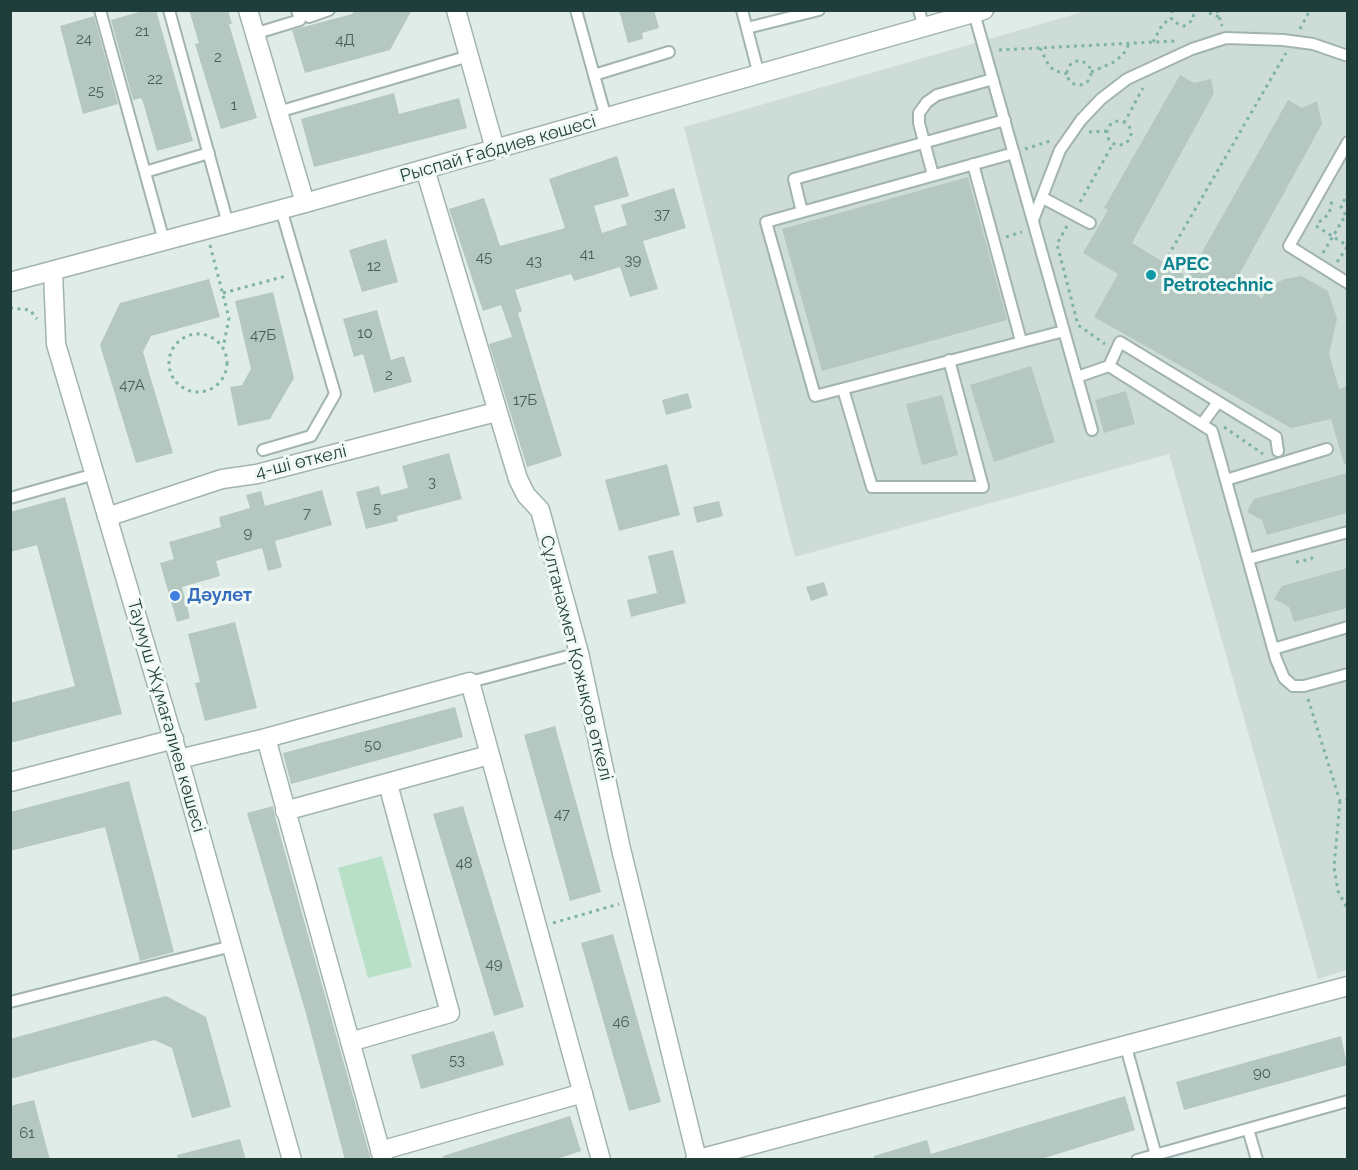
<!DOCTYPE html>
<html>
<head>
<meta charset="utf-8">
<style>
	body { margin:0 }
	#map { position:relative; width:1358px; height:1170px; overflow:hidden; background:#e0ece8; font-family:Raleway,sans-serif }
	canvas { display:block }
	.frame { position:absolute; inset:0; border:12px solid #1f3e39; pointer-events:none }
</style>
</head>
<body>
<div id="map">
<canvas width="1358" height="1170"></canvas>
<div class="frame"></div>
</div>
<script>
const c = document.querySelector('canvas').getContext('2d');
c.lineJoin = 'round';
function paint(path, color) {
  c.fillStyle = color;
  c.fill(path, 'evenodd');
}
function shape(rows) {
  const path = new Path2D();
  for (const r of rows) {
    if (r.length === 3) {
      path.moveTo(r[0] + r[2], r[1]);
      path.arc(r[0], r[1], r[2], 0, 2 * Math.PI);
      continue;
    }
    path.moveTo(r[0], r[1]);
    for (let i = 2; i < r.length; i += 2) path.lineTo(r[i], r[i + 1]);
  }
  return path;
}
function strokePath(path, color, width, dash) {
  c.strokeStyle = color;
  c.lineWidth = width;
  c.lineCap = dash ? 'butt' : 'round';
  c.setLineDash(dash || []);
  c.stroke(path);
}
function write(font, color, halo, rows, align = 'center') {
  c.font = font + ' Raleway,sans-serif';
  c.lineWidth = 6;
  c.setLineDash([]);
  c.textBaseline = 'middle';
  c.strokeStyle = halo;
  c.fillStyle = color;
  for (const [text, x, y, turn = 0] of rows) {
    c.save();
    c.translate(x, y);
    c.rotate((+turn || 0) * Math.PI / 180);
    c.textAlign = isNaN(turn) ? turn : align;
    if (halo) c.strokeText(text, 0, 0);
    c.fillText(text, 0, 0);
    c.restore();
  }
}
const built = shape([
	[1086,11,1347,11,1347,970,1318,979,1169,454,795,557,684,127]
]);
const green = shape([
	[382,856,412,967,368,978,338,868]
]);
const building = shape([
	[146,10,156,10,193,141,157,151,143,102,141,98,133,100,111,20],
	[189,10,228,10,232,24,229,24,257,118,221,129,195,44,199,43],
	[355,10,412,10,390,50,305,73,292,30,352,14],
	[619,10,654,10,659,28,642,33,643,39,628,43],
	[94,16,118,104,83,114,60,26],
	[1180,75,1194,83,1211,79,1214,93,1132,243,1188,277,1288,100,1302,108,1317,101,1322,124,1235,282,1262,298,1270,286,1285,279,1301,276,1328,291,1337,319,1329,354,1339,389,1347,386,1347,463,1344,464,1331,419,1291,428,1094,317,1118,274,1083,253,1108,210,1104,208],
	[394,93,399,114,459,98,467,128,314,167,301,119],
	[617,156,629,196,594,206,602,233,627,225,621,205,674,188,686,228,643,241,658,289,630,297,620,267,574,281,571,274,515,290,522,311,518,313,562,456,527,467,489,344,512,337,501,305,483,311,449,209,484,198,500,246,565,228,549,179],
	[968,177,1007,320,822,371,782,229],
	[386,239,398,282,362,292,349,250],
	[209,279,220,317,151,336,143,352,173,453,136,463,100,345,120,303],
	[273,292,294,378,270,419,238,426,230,387,242,385,251,369,235,301],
	[377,310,391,360,404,356,412,382,374,393,363,354,354,357,343,319],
	[1031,366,1055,442,994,462,970,385],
	[1126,391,1135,424,1104,433,1095,400],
	[688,393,692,408,666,415,662,400],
	[942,395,958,455,922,465,906,404],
	[449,453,462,499,397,516,398,521,366,529,356,492,379,486,381,495,408,488,402,466],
	[667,464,680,515,619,531,605,480],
	[1347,473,1347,513,1267,535,1262,520,1247,512,1254,499],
	[322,490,332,525,275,541,282,567,268,571,262,548,216,561,220,576,182,587,190,618,177,622,160,563,174,559,169,542,221,527,219,517,250,508,246,495,261,491,265,506],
	[65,497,122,714,10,743,10,703,75,686,37,545,10,552,10,512],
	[719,501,723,516,697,523,693,507],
	[673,550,686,603,631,617,627,600,657,593,648,556],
	[1347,568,1347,608,1294,622,1289,607,1274,599,1282,586],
	[824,582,828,595,811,601,806,587],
	[235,622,257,708,205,721,195,683,200,682,188,634],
	[455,707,463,737,291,784,283,753],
	[555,726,601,892,570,901,524,735],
	[129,781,174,952,140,961,105,827,10,851,10,812],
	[273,806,274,813,371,1160,345,1160,305,1010,247,813],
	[463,806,524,1007,494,1016,433,814],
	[613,934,661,1102,629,1111,581,943],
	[166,996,206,1017,231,1107,192,1118,172,1048,154,1040,10,1079,10,1039],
	[494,1031,504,1065,421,1089,411,1055],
	[1341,1036,1347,1065,1184,1110,1176,1082],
	[1125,1096,1135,1130,1038,1160,874,1160,874,1156,927,1140,931,1154],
	[34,1100,50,1160,10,1160,10,1106],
	[570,1116,581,1151,554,1160,444,1160,443,1156],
	[240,1139,246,1160,178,1160,177,1155]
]);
const path = shape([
	[1172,10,1171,18,1174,22,1184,26,1193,20,1194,10],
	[1202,10,1219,17],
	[1217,10,1222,26],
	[1300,29,1310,10],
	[1153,42,1162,25,1171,18],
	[1040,48,1049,66,1055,71,1068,74],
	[999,50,1175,41],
	[1079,73,12],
	[1091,72,1112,63,1123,55,1129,44],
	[1119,133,12],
	[1124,123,1143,88],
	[1089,132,1108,131],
	[1025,149,1050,141],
	[1348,192,1341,207,1348,219],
	[1080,202,1113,144],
	[1319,222,1329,214,1332,201],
	[1067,226,1057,244,1078,325,1105,344],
	[1316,226,1348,246],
	[1006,237,1022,232],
	[210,245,229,318,223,348],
	[1323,253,1345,216],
	[1168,256,1286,53],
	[1337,262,1348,246],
	[223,293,286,276],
	[10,308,30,310,37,319],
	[198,363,29],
	[1224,427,1263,454],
	[1296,562,1311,559,1315,555],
	[1308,699,1340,801,1348,799],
	[1340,801,1334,867,1338,891,1348,910],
	[553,923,619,904]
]);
const service = shape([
	[100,10,164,241],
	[169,10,228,224],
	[307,10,309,17,329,10],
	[576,10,594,75],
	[742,10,759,75],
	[919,10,924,28],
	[974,13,1092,430],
	[747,28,819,10],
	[254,34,300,20,297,10],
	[278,112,469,56],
	[606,118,594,75,669,52],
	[1348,142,1289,246,1348,283],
	[1014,153,766,222,815,396,1064,331],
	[973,164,1021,341],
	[145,172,209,153],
	[933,175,919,123,919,113,927,102,937,95,993,79],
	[1043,198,1090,223],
	[802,212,794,179,1005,120],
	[1033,220,1060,150,1081,120,1101,99,1127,79,1192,49,1226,38,1283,40,1313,44,1348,56],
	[1109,366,1120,342,1276,437,1278,451],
	[1077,377,1109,366,1212,431,1276,659,1284,678,1293,686,1304,686,1348,674],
	[843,389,872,487,983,487,949,360],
	[1202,424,1218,402],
	[263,450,311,436,335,394,281,209],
	[1226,480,1327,449],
	[10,498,95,474],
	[1248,559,1348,532],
	[1273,649,1348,627],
	[470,682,579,653],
	[10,1002,232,946],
	[1126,1047,1157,1159],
	[1248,1129,1257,1160],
	[1137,1160,1348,1101]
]);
const minor = shape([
	[248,10,305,203],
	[456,10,495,149],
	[425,169,518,479,526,495,540,510,579,653,621,849,697,1159],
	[53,272,56,344,179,759,292,1160],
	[107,517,222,479,257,474,496,412],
	[179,759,266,738],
	[10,782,174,739],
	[285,811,489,755],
	[350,1042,450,1013,388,784],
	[380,1151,583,1093],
	[383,1160,266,738,470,682,601,1160],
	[695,1160,1348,986]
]);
const tertiary = shape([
	[10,282,305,203,984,10]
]);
const markers = [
	[1151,275,6,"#0f9aa8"],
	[175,596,6,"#3f7fe0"]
];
const numberNames = [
	["21",142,31],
	["24",84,39],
	["4Д",345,40],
	["2",218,57],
	["22",155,79],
	["25",96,91],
	["1",234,105],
	["37",662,214],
	["41",587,254],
	["45",484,257],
	["39",633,260],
	["43",534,261],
	["12",374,266],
	["10",365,333],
	["47Б",263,335],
	["2",389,375],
	["47А",132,385],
	["17Б",525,400],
	["3",432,482],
	["5",377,508],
	["7",307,513],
	["9",248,533],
	["50",373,745],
	["47",562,814],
	["48",464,863],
	["49",494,964],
	["46",621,1022],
	["53",457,1060],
	["90",1262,1073],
	["61",27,1133]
];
const streetNames = [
	["Рыспай Ғабдиев көшесі",498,149,-16],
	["4-ші өткелі",301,462,-14],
	["Сұлтанахмет Қожықов өткелі",576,658,76],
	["Таумуш Жұмағалиев көшесі",166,716,74]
];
const cultureNames = [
	["APEC",1163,265],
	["Petrotechnic",1163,286]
];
const shopNames = [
	["Дәулет",187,596]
];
paint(built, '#cedcd7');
paint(green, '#b7e0c6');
paint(building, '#b5c7c1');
strokePath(service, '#a2b4b0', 14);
strokePath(minor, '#a2b4b0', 21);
strokePath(tertiary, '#a2b4b0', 21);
strokePath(path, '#7eb3a7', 3, [3, 4.5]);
strokePath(service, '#fff', 10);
strokePath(minor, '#fff', 18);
strokePath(tertiary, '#fff', 18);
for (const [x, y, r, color] of markers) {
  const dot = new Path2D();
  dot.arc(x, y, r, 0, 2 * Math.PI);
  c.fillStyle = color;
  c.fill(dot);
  strokePath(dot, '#f1f9f5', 2);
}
write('15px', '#44605b', null, numberNames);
write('18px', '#1f3e39', '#f1f9f5', streetNames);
write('bold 18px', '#0d838f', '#f1f9f5', cultureNames, 'left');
write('bold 18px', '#366cbe', '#f1f9f5', shopNames, 'left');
</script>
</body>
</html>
